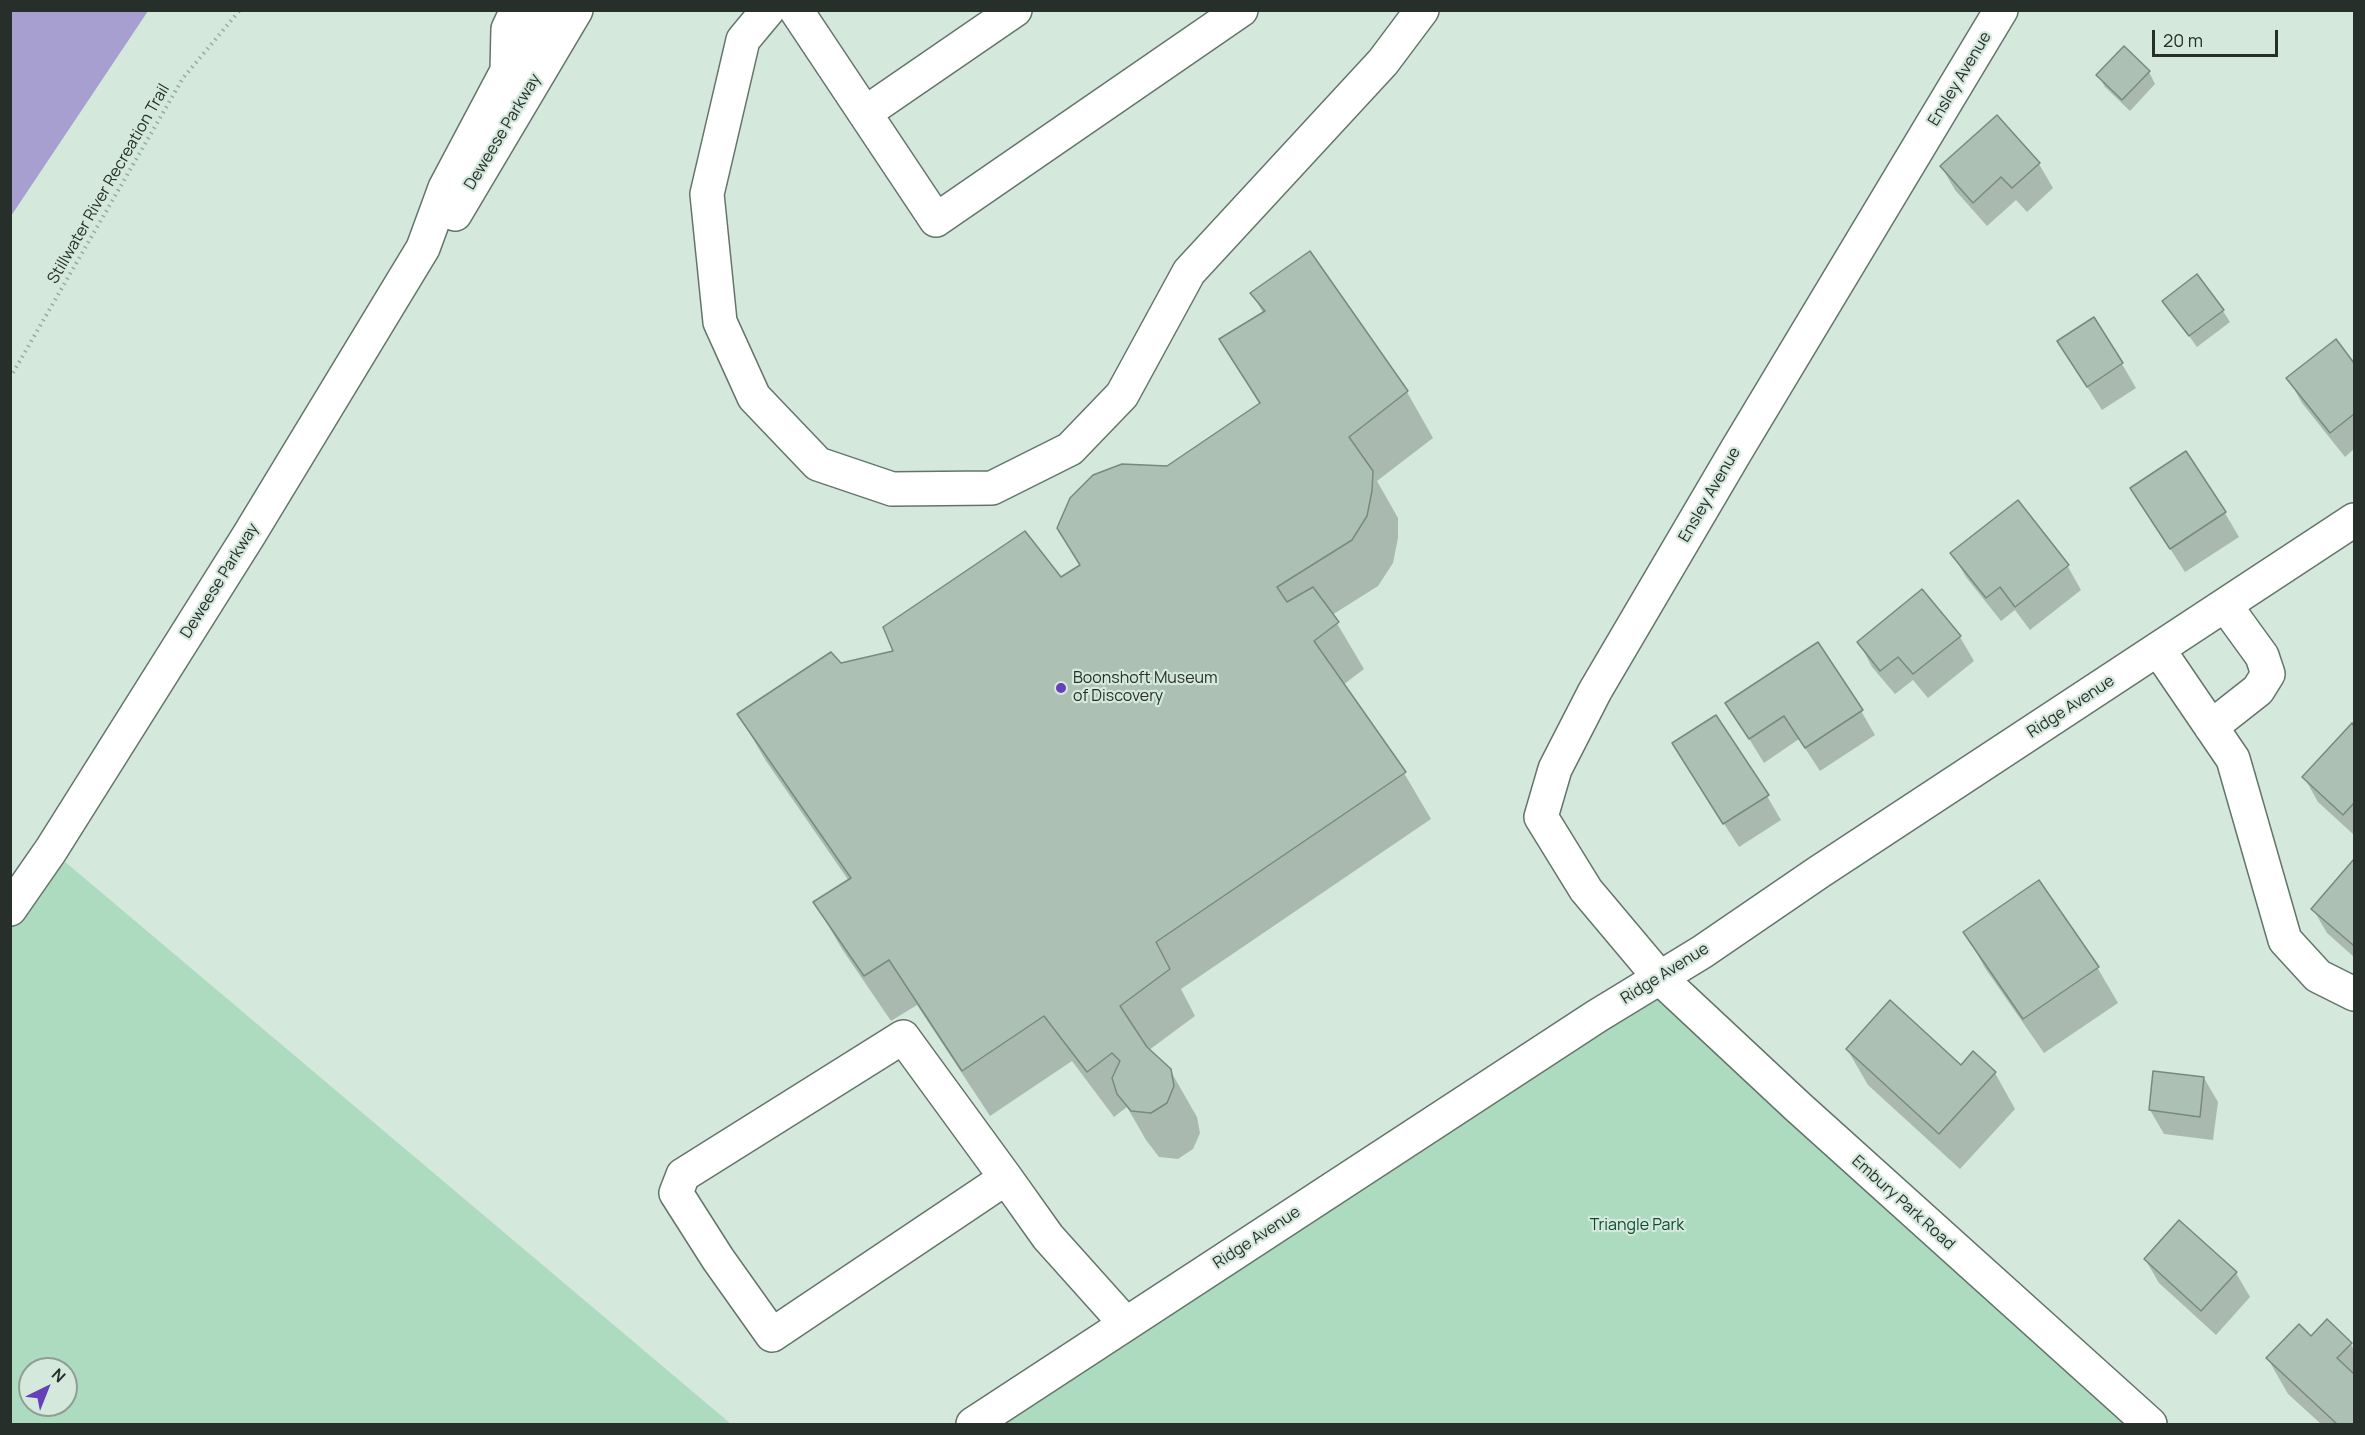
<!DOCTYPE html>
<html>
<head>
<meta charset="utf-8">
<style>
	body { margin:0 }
	#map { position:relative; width:2365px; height:1435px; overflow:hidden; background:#d4e8dc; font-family:Manrope,sans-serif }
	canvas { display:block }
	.frame { position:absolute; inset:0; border:12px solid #272f2a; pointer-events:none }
	.north { position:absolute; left:18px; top:1357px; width:60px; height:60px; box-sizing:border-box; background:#d4e8dc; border:2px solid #8f9e95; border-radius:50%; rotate:43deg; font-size:16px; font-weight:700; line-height:24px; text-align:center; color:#272f2a }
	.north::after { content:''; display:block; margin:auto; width:21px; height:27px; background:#6540b9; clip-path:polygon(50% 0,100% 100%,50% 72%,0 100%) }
	.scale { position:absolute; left:2152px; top:30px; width:126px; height:27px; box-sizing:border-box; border:3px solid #272f2a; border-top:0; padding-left:8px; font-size:18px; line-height:21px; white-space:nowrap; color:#272f2a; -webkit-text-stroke:4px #d4e8dc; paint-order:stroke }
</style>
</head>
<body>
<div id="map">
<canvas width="2365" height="1435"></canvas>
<div class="frame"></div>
<div class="north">N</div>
<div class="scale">20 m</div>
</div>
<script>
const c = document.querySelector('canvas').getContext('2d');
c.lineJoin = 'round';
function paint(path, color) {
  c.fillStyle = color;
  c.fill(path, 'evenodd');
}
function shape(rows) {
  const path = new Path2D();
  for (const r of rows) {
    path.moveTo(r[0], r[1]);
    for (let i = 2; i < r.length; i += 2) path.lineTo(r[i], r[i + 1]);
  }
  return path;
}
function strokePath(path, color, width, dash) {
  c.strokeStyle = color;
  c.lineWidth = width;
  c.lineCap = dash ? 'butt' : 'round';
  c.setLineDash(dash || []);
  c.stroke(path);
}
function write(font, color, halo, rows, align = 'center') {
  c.font = font + ' Manrope,sans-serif';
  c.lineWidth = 4.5;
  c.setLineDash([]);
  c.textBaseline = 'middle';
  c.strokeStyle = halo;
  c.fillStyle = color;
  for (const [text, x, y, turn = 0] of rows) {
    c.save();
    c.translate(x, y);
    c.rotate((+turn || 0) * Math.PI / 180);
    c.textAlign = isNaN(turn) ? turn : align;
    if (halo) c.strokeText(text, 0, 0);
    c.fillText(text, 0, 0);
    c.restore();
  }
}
const green = shape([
	[51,850,731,1424,11,1424,11,909],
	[30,1369,66,1369,66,1405,30,1405],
	[1660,978,2150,1424,973,1424]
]);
const water = shape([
	[11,10,148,11,11,216,10,11]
]);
const shadow = shape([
	[2149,72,2155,84,2130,111,2105,87,2098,75],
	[2039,164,2053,188,2027,212,2016,200,1987,226,1955,190,1941,166],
	[1252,293,1407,392,1433,438,1377,481,1398,518,1398,538,1393,563,1378,586,1332,615,1364,669,1343,685,1404,773,1431,819,1181,989,1195,1016,1149,1050,1170,1070,1197,1117,1200,1133,1193,1149,1178,1159,1159,1157,1146,1140,1127,1107,1114,1117,1072,1061,990,1116,917,1005,891,1021,842,949,815,903,849,881,766,761,739,715,840,664,895,653,1061,579,1081,567,1059,528,1168,467,1260,405,1221,340,1263,313],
	[2164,301,2223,311,2230,322,2197,347],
	[2336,341,2354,365,2354,449,2345,457,2302,403,2288,378],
	[2122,364,2136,388,2102,410,2073,365],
	[2132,489,2225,513,2239,537,2185,572],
	[1952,553,2067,565,2081,590,2030,630,2015,610,2001,621,1966,577],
	[1960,637,1974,661,1928,698,1913,680,1895,694,1872,667,1859,642],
	[1727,703,1861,711,1875,735,1820,771,1799,739,1764,763],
	[2352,725,2354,728,2354,835,2318,802,2304,777],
	[1688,768,1767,796,1781,820,1739,847],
	[2354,861,2354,957,2327,933,2313,909],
	[1965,932,2097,967,2118,1003,2044,1053,1985,968],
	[1847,1049,1995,1073,2015,1109,1960,1169,1868,1085],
	[2204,1078,2218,1102,2213,1140,2164,1134,2150,1110],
	[2145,1259,2236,1273,2250,1297,2216,1335,2159,1283],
	[2312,1338,2350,1343,2354,1350,2354,1424,2321,1424,2288,1394,2268,1359]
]);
const building = shape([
	[2124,46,2150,71,2122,100,2096,75,2124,46],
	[1997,115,2040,163,2012,188,2001,177,1973,203,1940,166,1997,115],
	[1310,251,1408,391,1349,437,1373,471,1372,491,1367,516,1352,540,1277,587,1287,602,1313,587,1339,622,1314,641,1406,772,1156,942,1170,969,1120,1006,1147,1047,1171,1069,1174,1086,1167,1103,1151,1113,1131,1111,1117,1094,1112,1078,1120,1061,1112,1053,1087,1072,1044,1016,962,1071,889,960,864,976,813,902,851,878,737,714,831,652,841,663,893,651,883,627,1025,531,1061,577,1080,565,1057,528,1070,498,1093,475,1122,464,1167,466,1260,403,1219,339,1265,311,1250,293,1310,251],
	[2197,274,2224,310,2189,336,2162,301,2197,274],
	[2094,317,2123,363,2087,387,2057,341,2094,317],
	[2336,339,2354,363,2354,414,2330,433,2286,378,2336,339],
	[2186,451,2226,512,2170,549,2130,488,2186,451],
	[2018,500,2069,565,2015,607,2000,587,1986,598,1950,553,2018,500],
	[1922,589,1961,636,1913,674,1898,657,1880,671,1857,642,1922,589],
	[1818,642,1863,710,1805,748,1784,716,1749,739,1725,703,1818,642],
	[1716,715,1769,795,1723,824,1672,743,1716,715],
	[2352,723,2354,726,2354,803,2343,815,2302,777,2352,723],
	[2354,859,2354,943,2353,945,2311,909,2354,859],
	[2039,880,2099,967,2023,1019,1963,932,2039,880],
	[1890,1000,1961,1065,1973,1051,1996,1072,1939,1134,1846,1049,1890,1000],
	[2153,1071,2204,1077,2200,1117,2149,1110,2153,1071],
	[2179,1220,2237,1272,2201,1311,2144,1259,2179,1220],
	[2327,1319,2352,1343,2337,1358,2354,1374,2354,1424,2337,1424,2266,1358,2299,1324,2311,1336,2327,1319]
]);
const path = shape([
	[10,378,183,78,240,10]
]);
const minor = shape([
	[768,10,743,40,707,194,720,322,754,397,818,464,892,489,992,488,1070,449,1122,395,1189,272,1383,62,1422,10],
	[796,10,936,220,1241,10],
	[2001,10,1736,451,1595,691,1555,769,1541,817,1586,890,1660,978,1797,1106,2150,1424],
	[507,70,508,29,517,10],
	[865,113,1015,10],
	[455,214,576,10],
	[2158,649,2233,759,2285,940,2318,976,2354,994],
	[2211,727,2258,690,2268,674,2262,656,2225,605],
	[10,909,51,850,249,535,423,248,445,188,507,71,548,10],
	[1006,1178,772,1335,718,1259,676,1193,683,1175,903,1037,1006,1178,1048,1237,1126,1324],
	[973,1424,1597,1016,1702,952,1819,872,2354,520]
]);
const markers = [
	[1061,688,6,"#6540b9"]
];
const streetNames = [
	["Ensley Avenue",1960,79,-59],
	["Deweese Parkway",503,132,-59],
	["Stillwater River Recreation Trail",109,184,-60],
	["Ensley Avenue",1710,495,-60],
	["Deweese Parkway",220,581,-58],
	["Ridge Avenue",2071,707,-33],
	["Ridge Avenue",1665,974,-32],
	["Embury Park Road",1903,1203,42],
	["Ridge Avenue",1257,1238,-33]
];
const poiNames = [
	["Boonshoft Museum",1073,679],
	["of Discovery",1073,697]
];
const parkNames = [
	["Triangle Park",1637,1226]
];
paint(green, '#acdbbf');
paint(water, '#a79fcf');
paint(shadow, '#0003');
paint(building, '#adc0b4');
strokePath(building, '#788a7f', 1.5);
strokePath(minor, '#63756a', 36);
strokePath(path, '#9aaaa0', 4, [1.5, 4.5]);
strokePath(minor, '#fff', 33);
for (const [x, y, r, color] of markers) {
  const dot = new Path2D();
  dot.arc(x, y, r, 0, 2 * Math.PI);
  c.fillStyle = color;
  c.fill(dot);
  strokePath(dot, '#d4e8dc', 2);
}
write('16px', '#272f2a', '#d4e8dc', streetNames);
write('16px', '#272f2a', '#d4e8dc', poiNames, 'left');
write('16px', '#0d4d2f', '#d4e8dc', parkNames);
</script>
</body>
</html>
